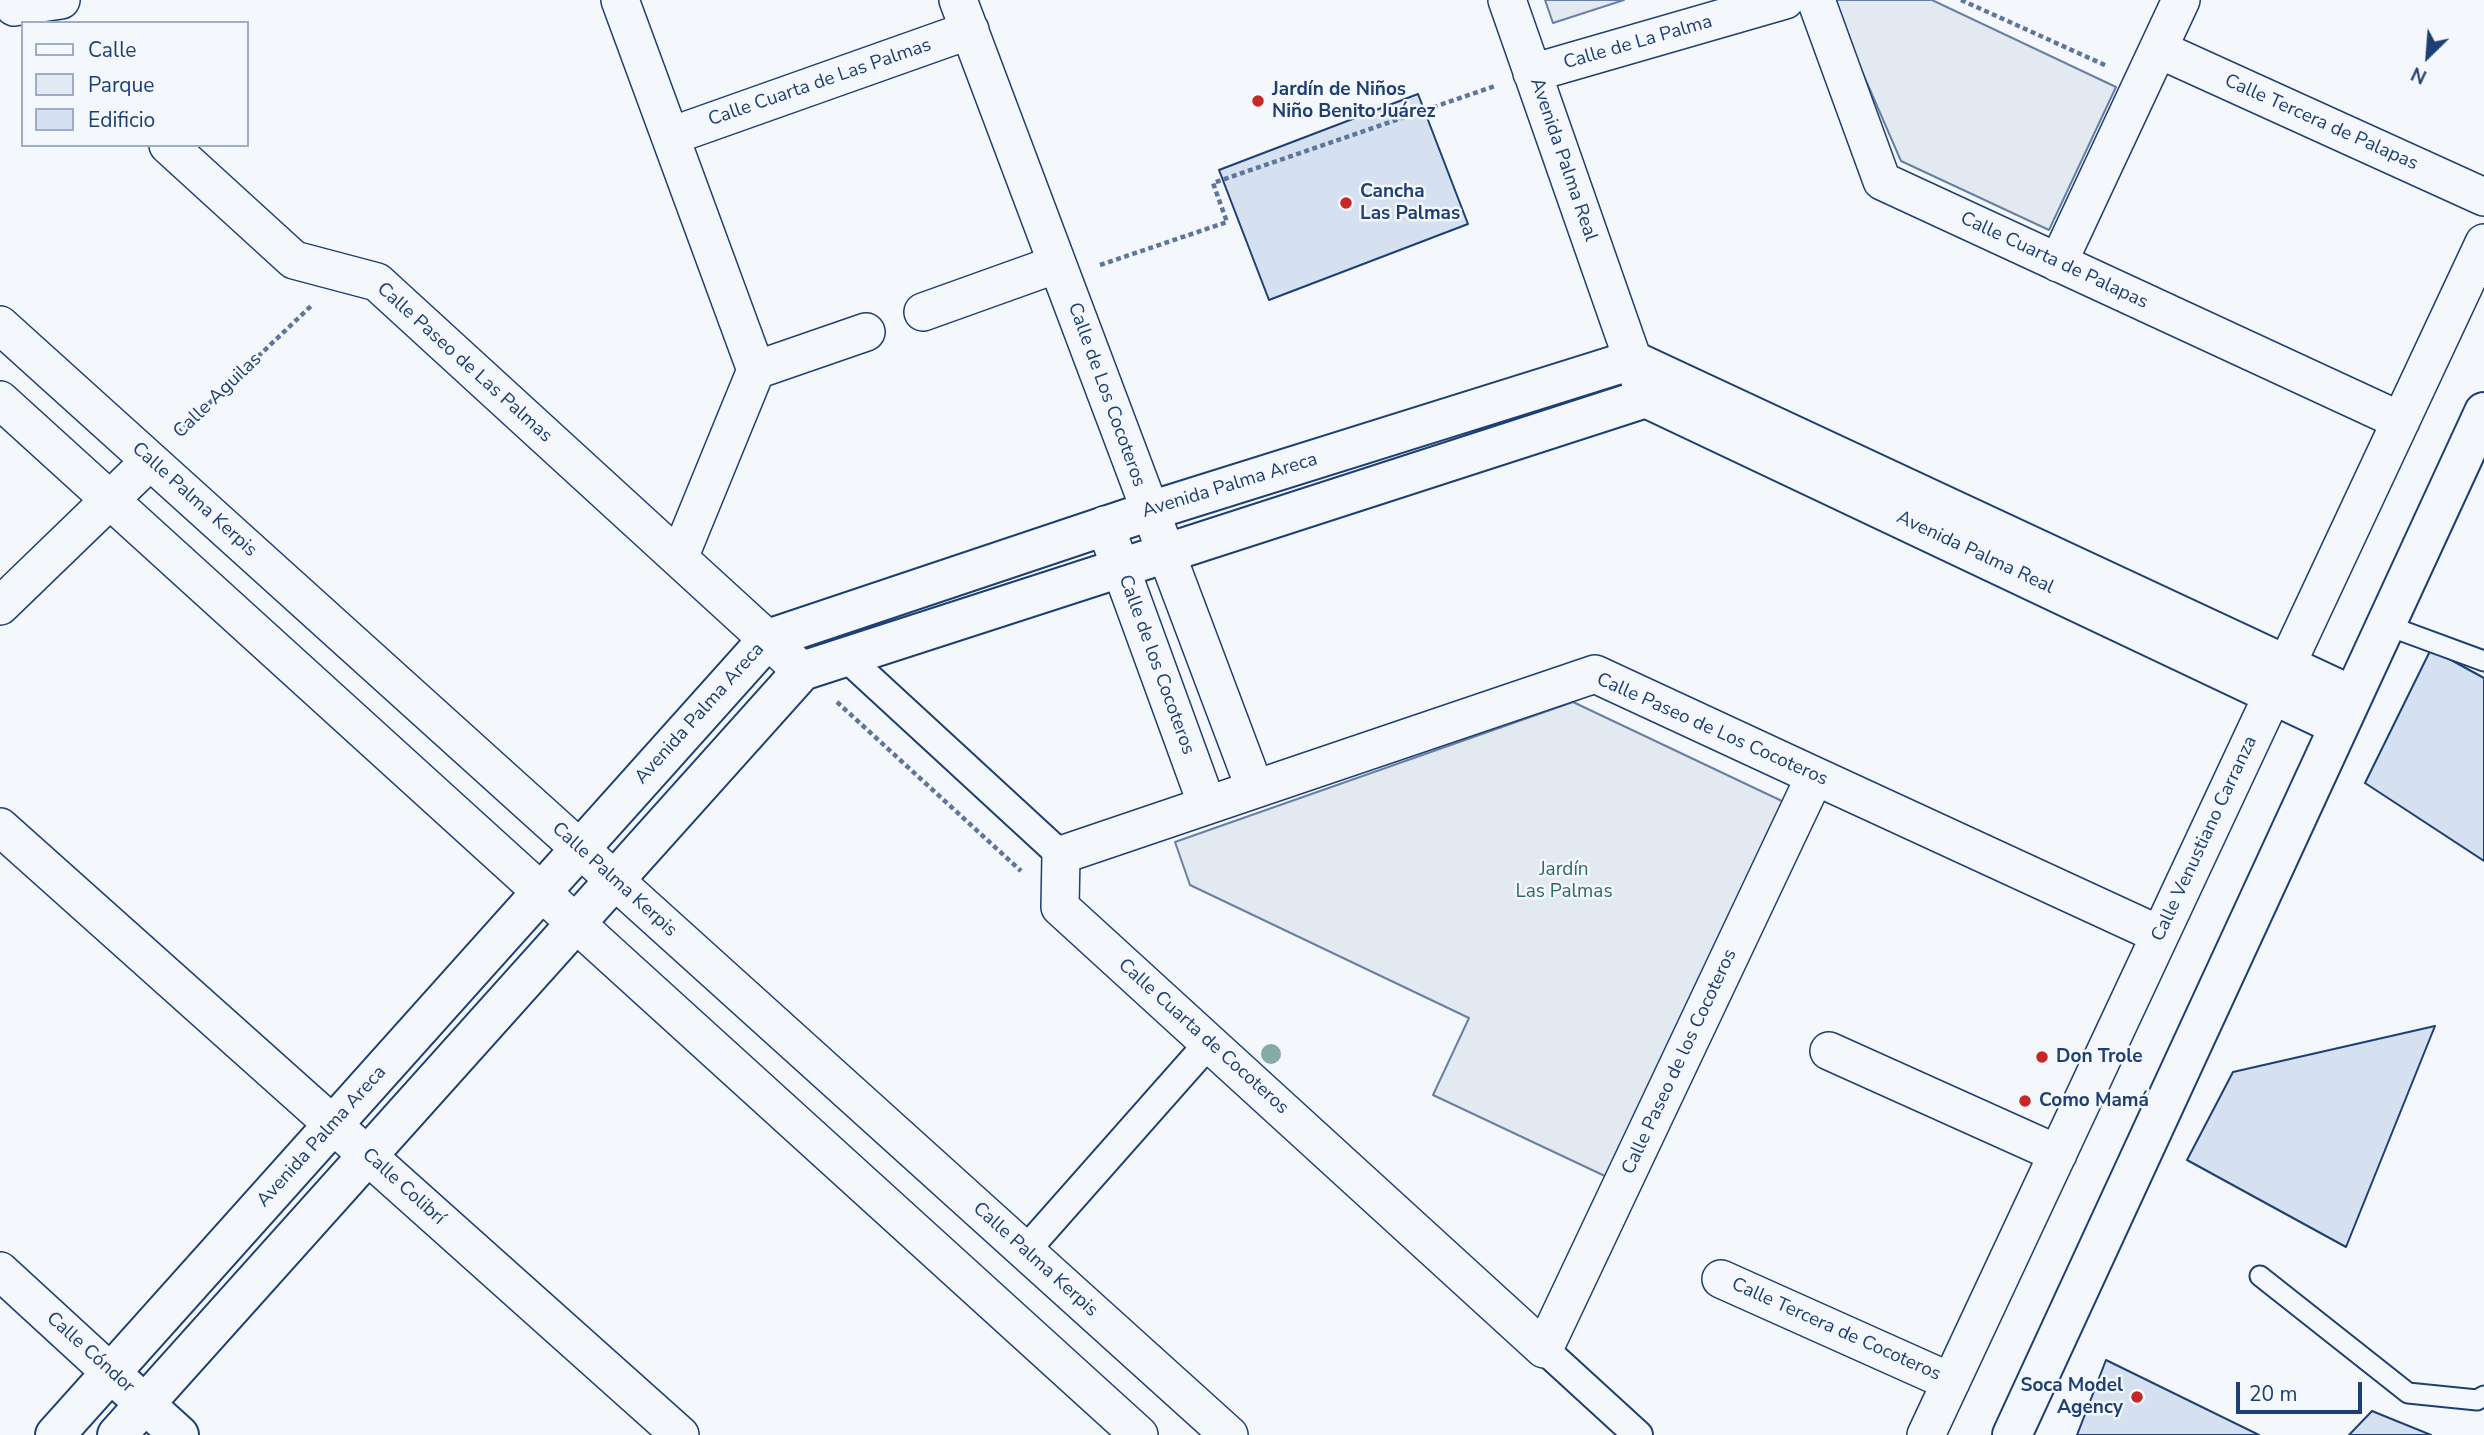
<!DOCTYPE html>
<html>
<head>
<meta charset="utf-8">
<style>
	body { margin:0 }
	#map { position:relative; width:2484px; height:1435px; overflow:hidden; background:#f4f7fb; font-family:"Nunito Sans",sans-serif }
	canvas { display:block }
	.legend { position:absolute; left:21px; top:21px; width:228px; height:126px; box-sizing:border-box; background:#f4f7fb; border:2px solid #9eadc5; margin:0; padding:9px 12px; list-style:none; font-size:21px; color:#1d3f73 }
	.legend li { display:flex; align-items:center; gap:14px; height:35px }
	.legend b { width:35px; border:2px solid #9eadc5 }
	.north { position:absolute; left:2393px; top:21px; width:70px; height:70px; -webkit-text-stroke:5px #f4f7fb; paint-order:stroke; rotate:205deg; font-size:19px; font-weight:700; line-height:28px; text-align:center; color:#1d3f73 }
	.north::after { content:''; display:block; margin:auto; width:24px; height:32px; background:#1d3f73; clip-path:polygon(50% 0,100% 100%,50% 72%,0 100%) }
	.scale { position:absolute; left:2236px; top:1382px; width:126px; height:32px; box-sizing:border-box; border:4px solid #1d3f73; border-top:0; padding-left:9px; font-size:21px; line-height:24px; white-space:nowrap; color:#1d3f73; -webkit-text-stroke:5px #f4f7fb; paint-order:stroke }
</style>
</head>
<body>
<div id="map">
<canvas width="2484" height="1435"></canvas>
<ul class="legend">
<li><b style="height:9px;background:#f4f7fb"></b>Calle</li>
<li><b style="height:19px;background:#e3e9f0"></b>Parque</li>
<li><b style="height:19px;background:#d5e0f0"></b>Edificio</li>
</ul>
<div class="north">N</div>
<div class="scale">20 m</div>
</div>
<script>
const c = document.querySelector('canvas').getContext('2d');
c.lineJoin = 'round';
function paint(path, color) {
  c.fillStyle = color;
  c.fill(path, 'evenodd');
}
function shape(rows) {
  const path = new Path2D();
  for (const r of rows) {
    path.moveTo(r[0], r[1]);
    for (let i = 2; i < r.length; i += 2) path.lineTo(r[i], r[i + 1]);
  }
  return path;
}
function strokePath(path, color, width, dash) {
  c.strokeStyle = color;
  c.lineWidth = width;
  c.lineCap = dash ? 'butt' : 'round';
  c.setLineDash(dash || []);
  c.stroke(path);
}
function write(font, color, halo, rows, align = 'center') {
  c.font = font + ' "Nunito Sans",sans-serif';
  c.lineWidth = 5;
  c.setLineDash([]);
  c.textBaseline = 'middle';
  c.strokeStyle = halo;
  c.fillStyle = color;
  for (const [text, x, y, turn = 0] of rows) {
    c.save();
    c.translate(x, y);
    c.rotate((+turn || 0) * Math.PI / 180);
    c.textAlign = isNaN(turn) ? turn : align;
    if (halo) c.strokeText(text, 0, 0);
    c.fillText(text, 0, 0);
    c.restore();
  }
}
const green = shape([
	[1545,0,1624,0,1553,23,1545,0],
	[1831,0,1932,0,2116,87,2049,230,1901,161,1831,0],
	[1573,702,1784,802,1607,1177,1433,1095,1469,1018,1190,885,1175,842,1573,702]
]);
const building = shape([
	[1418,94,1468,224,1269,300,1219,170,1418,94],
	[2431,649,2484,678,2484,861,2365,783,2431,649],
	[2435,1026,2346,1247,2187,1160,2233,1072,2435,1026],
	[2106,1360,2259,1435,2077,1435,2106,1360],
	[2372,1411,2431,1435,2349,1435,2372,1411]
]);
const path = shape([
	[1961,0,2107,66],
	[1100,265,1227,222,1213,183,1495,86],
	[178,433,311,306],
	[837,702,1021,871]
]);
const service = shape([
	[2386,625,2484,661],
	[2260,1276,2408,1393,2477,1400,2484,1396]
]);
const pedestrian = shape([
	[846,657,1061,855],
	[1025,1251,1209,1043],
	[1544,1349,1638,1435]
]);
const minor = shape([
	[620,0,756,370,679,558],
	[958,0,1255,789],
	[1507,0,1643,389],
	[1816,0,1882,181,2401,421],
	[14,7,61,0],
	[2158,49,2484,197],
	[1532,73,1785,0],
	[671,136,970,30],
	[168,145,294,260,377,282,802,671],
	[2058,263,2181,0],
	[923,312,1057,264],
	[0,325,1229,1435],
	[756,370,866,332],
	[0,400,1139,1435],
	[1105,525,1207,805],
	[0,606,150,461],
	[1815,776,1544,1349,1060,907,1061,855,1595,674,1815,776,2160,935],
	[0,827,680,1435],
	[1829,1051,2058,1154],
	[0,1271,111,1373],
	[1721,1279,1951,1382],
	[1926,1435,2484,243]
]);
const tertiary = shape([
	[125,1386,179,1435],
	[55,1435,768,639,1150,511,1632,360,2353,696],
	[117,1435,802,671,1646,398,2339,726],
	[2012,1435,2484,412]
]);
const trees = [
	[1271,1054]
];
const markers = [
	[1258,101,7,"#c62828"],
	[1346,203,7,"#c62828"],
	[2042,1057,7,"#c62828"],
	[2025,1101,7,"#c62828"],
	[2137,1397,7,"#c62828"]
];
const streetNames = [
	["Calle de La Palma",1638,43,-16],
	["Calle Cuarta de Las Palmas",820,83,-19],
	["Calle Tercera de Palapas",2321,123,24],
	["Avenida Palma Real",1563,160,71],
	["Calle Cuarta de Palapas",2054,261,25],
	["Calle Paseo de Las Palmas",464,363,42],
	["Calle de Los Cocoteros",1106,395,70],
	["Calle Aguilas",218,396,-44],
	["Avenida Palma Areca",1230,486,-17],
	["Calle Palma Kerpis",194,500,42],
	["Avenida Palma Real",1975,553,25],
	["Calle de los Cocoteros",1156,665,70],
	["Avenida Palma Areca",700,714,-48],
	["Calle Paseo de Los Cocoteros",1712,730,24],
	["Calle Venustiano Carranza",2205,839,-65],
	["Calle Palma Kerpis",614,880,42],
	["Calle Cuarta de Cocoteros",1203,1037,42],
	["Calle Paseo de los Cocoteros",1680,1062,-65],
	["Avenida Palma Areca",322,1137,-48],
	["Calle Colibrí",403,1187,42],
	["Calle Palma Kerpis",1035,1260,42],
	["Calle Tercera de Cocoteros",1836,1330,24],
	["Calle Cóndor",90,1353,42]
];
const poiNames = [
	["Jardín de Niños",1272,90],
	["Niño Benito Juárez",1272,112],
	["Cancha",1360,192],
	["Las Palmas",1360,214],
	["Don Trole",2056,1057],
	["Como Mamá",2039,1101],
	["Soca Model",2123,1386,"right"],
	["Agency",2123,1408,"right"]
];
const parkNames = [
	["Jardín",1564,870],
	["Las Palmas",1564,892]
];
paint(green, '#e3e9f0');
strokePath(green, '#687fa3', 2);
paint(building, '#d5e0f0');
strokePath(building, '#1d3f73', 2);
strokePath(service, '#1d3f73', 23);
strokePath(pedestrian, '#1d3f73', 32);
strokePath(minor, '#1d3f73', 40);
strokePath(tertiary, '#1d3f73', 42);
strokePath(path, '#5e769c', 4.5, [5, 3.5]);
strokePath(service, '#f4f7fb', 19);
strokePath(pedestrian, '#f4f7fb', 28);
strokePath(minor, '#f4f7fb', 37);
strokePath(tertiary, '#f4f7fb', 38);
c.fillStyle = '#86aba6';
for (const [x, y] of trees) {
  c.beginPath();
  c.arc(x, y, 10, 0, 2 * Math.PI);
  c.fill();
}
for (const [x, y, r, color] of markers) {
  const dot = new Path2D();
  dot.arc(x, y, r, 0, 2 * Math.PI);
  c.fillStyle = color;
  c.fill(dot);
  strokePath(dot, '#f4f7fb', 2.5);
}
write('19px', '#1d3f73', '#f4f7fb', streetNames);
write('bold 19px', '#1d3f73', '#f4f7fb', poiNames, 'left');
write('19px', '#2c6c60', '#f4f7fb', parkNames);
</script>
</body>
</html>
